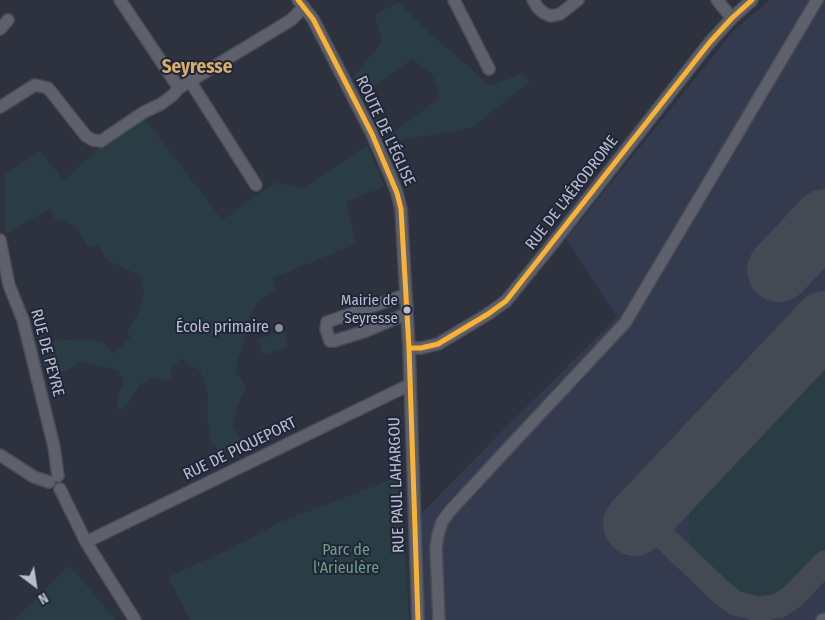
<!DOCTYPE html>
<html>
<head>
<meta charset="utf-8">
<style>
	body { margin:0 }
	#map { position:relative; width:825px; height:620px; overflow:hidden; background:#2d323e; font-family:"Fira Sans Condensed",sans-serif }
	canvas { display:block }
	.north { position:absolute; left:10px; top:560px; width:50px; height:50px; -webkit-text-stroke:4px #202639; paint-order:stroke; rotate:149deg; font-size:14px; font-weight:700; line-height:20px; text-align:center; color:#b9bdcd }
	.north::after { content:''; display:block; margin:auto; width:18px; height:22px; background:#b9bdcd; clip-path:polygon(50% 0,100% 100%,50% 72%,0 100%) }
</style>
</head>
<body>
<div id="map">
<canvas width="825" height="620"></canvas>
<div class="north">N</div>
</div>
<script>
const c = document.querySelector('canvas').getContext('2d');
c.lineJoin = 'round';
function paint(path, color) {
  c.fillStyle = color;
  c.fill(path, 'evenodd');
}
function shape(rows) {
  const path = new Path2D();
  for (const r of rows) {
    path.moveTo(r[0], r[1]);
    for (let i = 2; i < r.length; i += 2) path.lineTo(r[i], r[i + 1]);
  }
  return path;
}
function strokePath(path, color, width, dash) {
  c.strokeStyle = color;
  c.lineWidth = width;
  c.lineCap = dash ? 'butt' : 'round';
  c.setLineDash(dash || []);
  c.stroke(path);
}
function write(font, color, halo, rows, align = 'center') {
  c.font = font + ' "Fira Sans Condensed",sans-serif';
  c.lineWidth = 4;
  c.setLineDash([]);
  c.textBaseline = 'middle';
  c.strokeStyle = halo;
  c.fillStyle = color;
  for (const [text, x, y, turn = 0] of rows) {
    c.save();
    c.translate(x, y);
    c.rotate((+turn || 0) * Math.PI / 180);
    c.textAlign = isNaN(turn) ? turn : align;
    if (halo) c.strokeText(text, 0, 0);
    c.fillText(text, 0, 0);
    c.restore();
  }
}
const airport = shape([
	[770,0,825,0,825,620,423,620,418,517,506,427,617,317,566,239,734,30]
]);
const green = shape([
	[398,2,427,31,491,86,520,74,531,81,471,128,391,142,391,134,441,97,431,72,412,59,366,92,353,77,382,41,375,15],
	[143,116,222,220,277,182,303,189,367,145,385,186,346,202,356,244,273,278,276,291,259,300,249,316,247,334,238,360,236,371,246,388,237,407,233,425,241,441,237,450,222,453,211,443,207,417,208,394,200,371,182,359,171,367,172,380,163,380,151,377,139,386,127,406,118,411,117,397,124,382,118,371,84,361,48,379,40,344,62,340,87,339,103,342,113,354,130,338,127,330,139,312,144,290,141,276,107,260,98,245,88,247,77,227,63,220,54,219,50,209,5,234,5,174,41,151,64,181,101,146],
	[284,331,288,347,263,355,258,339],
	[825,366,825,549,793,583,779,594,761,598,745,596,731,587,693,548,690,540,688,525,691,509],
	[401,476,409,620,190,620,168,577,221,553,283,521],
	[70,566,116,620,15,620,69,566]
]);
const taxiway = shape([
	[672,488,652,509,650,518,653,527,721,592,735,603,758,609,779,606,793,596,825,563]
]);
const runway = shape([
	[779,270,825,221],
	[635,524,825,323]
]);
const minor = shape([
	[120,0,179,88],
	[298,0,313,19,372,134,390,175,397,193,401,209,409,348,418,620],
	[454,0,489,69],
	[533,0,538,8,544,13,551,16,560,14,578,0],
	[717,0,732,18],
	[0,29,8,20],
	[190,81,256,185],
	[0,107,35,85,48,88,86,136,93,140,101,141,144,112,161,104,173,95,179,88,291,20,304,7],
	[0,240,9,285,23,320,54,447,58,476],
	[405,295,327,322,326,329,330,341,334,341,366,331,401,316,406,317],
	[409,348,421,348,438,344,488,314,506,301,554,242,710,42,732,18,752,0],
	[0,455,34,477,49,482],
	[60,489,86,542,135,620],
	[86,542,409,385],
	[439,620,436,548,438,535,442,522,450,511,511,445,625,323,817,0],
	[822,620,825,619]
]);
const bus1 = shape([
	[298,0,313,19,372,134,397,193,401,209,409,348,418,620],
	[409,348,421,348,438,344,488,314,506,301,710,42,732,18,752,0]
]);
const markers = [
	[407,310,4.5,"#b9bdcd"],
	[279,328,5,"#888c9b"]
];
const busNames = [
	["Mairie de",398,301],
	["Seyresse",398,319]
];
const streetNames = [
	["ROUTE DE L'ÉGLISE",385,131,65],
	["RUE DE L'AÉRODROME",572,193,-52],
	["RUE DE PEYRE",47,353,75],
	["RUE DE PIQUEPORT",240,449,-26],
	["RUE PAUL LAHARGOU",397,485,-92]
];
const poiNames = [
	["École primaire",269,328]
];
const parkNames = [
	["Parc de",346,551],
	["l'Arieulère",346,569]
];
const quarterNames = [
	["Seyresse",197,68]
];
paint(airport, '#343b4e');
paint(green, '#2a3c44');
strokePath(taxiway, '#444954', 25);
strokePath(runway, '#444954', 64);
strokePath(minor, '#4a4d57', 14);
strokePath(minor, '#5e616b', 11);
strokePath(bus1, '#f9b233', 5);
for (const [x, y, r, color] of markers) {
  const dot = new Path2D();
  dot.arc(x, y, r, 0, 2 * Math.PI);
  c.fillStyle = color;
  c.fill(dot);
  strokePath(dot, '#202639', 2);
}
write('15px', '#b9bdcd', '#202639', busNames, 'right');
write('16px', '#b9bdcd', '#202639', streetNames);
write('16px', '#b9bdcd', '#202639', poiNames, 'right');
write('16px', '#6f9f82', '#202639', parkNames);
write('bold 19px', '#d9ac68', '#202639', quarterNames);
</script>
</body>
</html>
